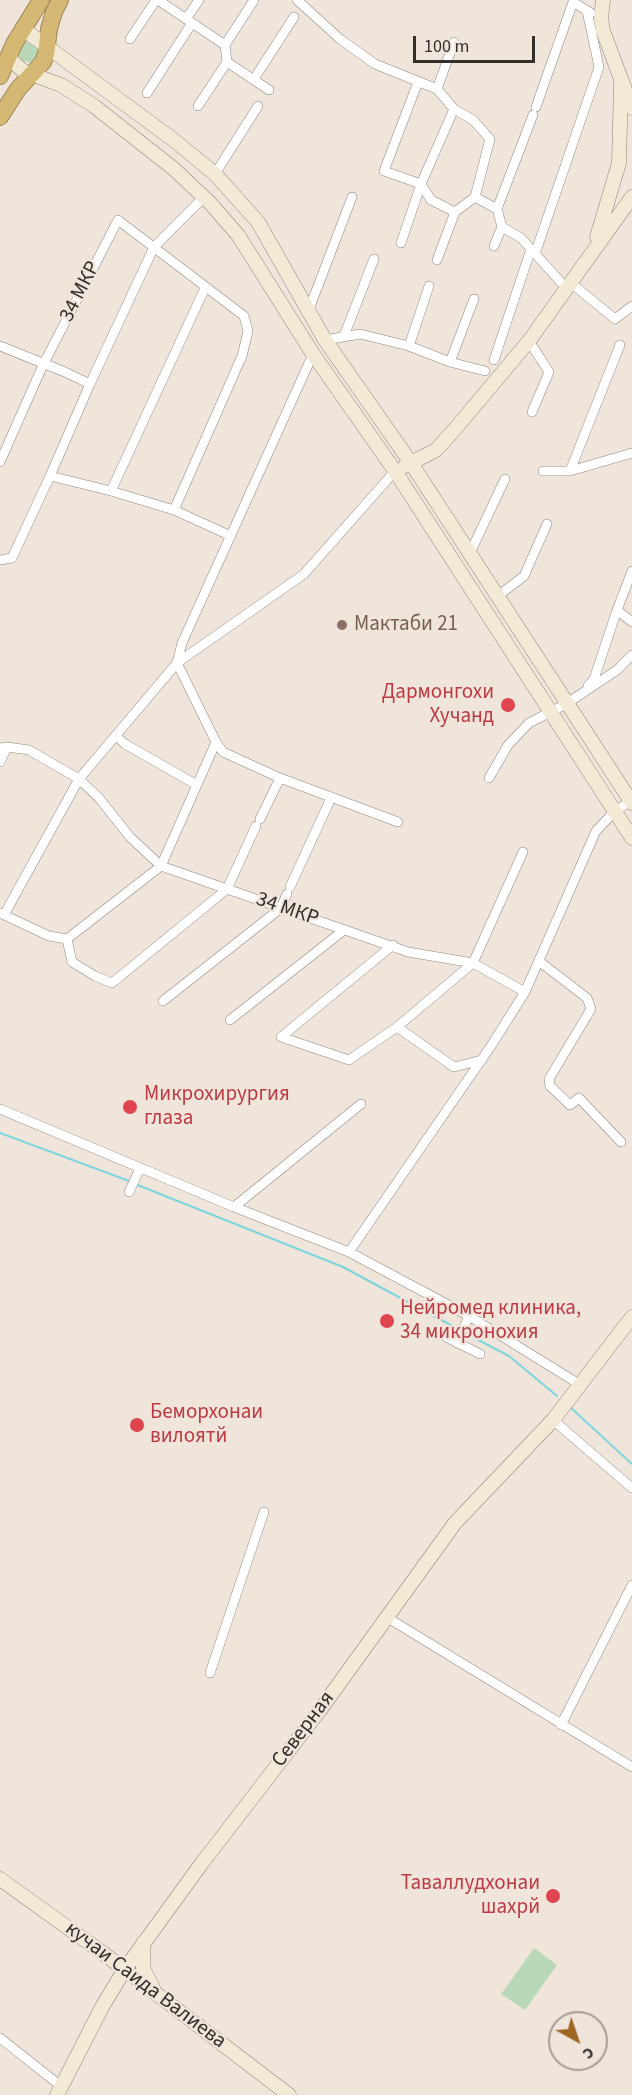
<!DOCTYPE html>
<html>
<head>
<meta charset="utf-8">
<style>
	body { margin:0 }
	#map { position:relative; width:632px; height:2095px; overflow:hidden; background:#f0e5db; font-family:"Source Sans 3",sans-serif }
	canvas { display:block }
	.north { position:absolute; left:548px; top:2011px; width:60px; height:60px; box-sizing:border-box; background:#f0e5db; border:2px solid #a49c95; border-radius:50%; rotate:140deg; font-size:16px; font-weight:700; line-height:24px; text-align:center; color:#332f2b }
	.north::after { content:''; display:block; margin:auto; width:21px; height:27px; background:#9d6621; clip-path:polygon(50% 0,100% 100%,50% 72%,0 100%) }
	.scale { position:absolute; left:413px; top:36px; width:122px; height:27px; box-sizing:border-box; border:3px solid #332f2b; border-top:0; padding-left:8px; font-size:18px; line-height:21px; white-space:nowrap; color:#332f2b; -webkit-text-stroke:4px #f0e5db; paint-order:stroke }
</style>
</head>
<body>
<div id="map">
<canvas width="632" height="2095"></canvas>
<div class="north">С</div>
<div class="scale">100 m</div>
</div>
<script>
const c = document.querySelector('canvas').getContext('2d');
c.lineJoin = 'round';
function paint(path, color) {
  c.fillStyle = color;
  c.fill(path, 'evenodd');
}
function shape(rows) {
  const path = new Path2D();
  for (const r of rows) {
    if (r.length === 3) {
      path.moveTo(r[0] + r[2], r[1]);
      path.arc(r[0], r[1], r[2], 0, 2 * Math.PI);
      continue;
    }
    path.moveTo(r[0], r[1]);
    for (let i = 2; i < r.length; i += 2) path.lineTo(r[i], r[i + 1]);
  }
  return path;
}
function strokePath(path, color, width, dash) {
  c.strokeStyle = color;
  c.lineWidth = width;
  c.lineCap = dash ? 'butt' : 'round';
  c.setLineDash(dash || []);
  c.stroke(path);
}
function write(font, color, halo, rows, align = 'center') {
  c.font = font + ' "Source Sans 3",sans-serif';
  c.lineWidth = 4.5;
  c.setLineDash([]);
  c.textBaseline = 'middle';
  c.strokeStyle = halo;
  c.fillStyle = color;
  for (const [text, x, y, turn = 0] of rows) {
    c.save();
    c.translate(x, y);
    c.rotate((+turn || 0) * Math.PI / 180);
    c.textAlign = isNaN(turn) ? turn : align;
    if (halo) c.strokeText(text, 0, 0);
    c.fillText(text, 0, 0);
    c.restore();
  }
}
const green = shape([
	[28,52,10],
	[534,1948,557,1965,525,2010,501,1994]
]);
const stream = shape([
	[0,1133,129,1181],
	[135,1184,343,1267,460,1330],
	[465,1333,509,1356,557,1396],
	[570,1407,632,1464]
]);
const street = shape([
	[158,0,225,45,227,62,269,90],
	[297,0,340,39,375,64,437,89,454,109,473,120,490,139,475,197,497,209,502,227,521,238,567,289],
	[186,19,199,0],
	[130,39,156,0],
	[225,45,254,0],
	[254,79,294,17],
	[418,82,384,171,421,184,431,200,455,212],
	[437,89,454,42],
	[147,93,192,23],
	[198,106,227,62],
	[536,107,573,2,591,13],
	[215,174,258,106],
	[497,209,533,115],
	[401,243,421,184,454,109],
	[494,246,502,227],
	[535,254,599,67,587,11],
	[437,260,455,212,475,197],
	[571,283,615,319,632,306],
	[308,312,352,197],
	[344,336,374,259],
	[325,340,360,334,409,346,429,286],
	[529,341,549,372,532,412],
	[0,346,65,372,90,384],
	[409,346,450,362,485,371],
	[313,354,182,643,177,663,216,742,223,752,280,778,398,822],
	[494,360,531,249],
	[450,362,474,299],
	[0,462,43,365,118,220,244,316,248,331,242,356,174,510],
	[543,471,570,471,632,453],
	[570,471,620,345],
	[50,476,90,384,154,247,204,197],
	[111,491,205,288],
	[470,553,505,479],
	[0,560,12,558,50,476,111,491,174,510,231,536],
	[498,596,524,576,547,524],
	[617,610,632,622],
	[588,686,594,679,617,610,632,571],
	[116,736,125,744,197,785],
	[0,748,7,747,29,750,79,779,177,663,304,574,395,471],
	[0,762,7,747],
	[489,778,508,745,529,723,566,704,617,670,632,655],
	[260,819,280,778],
	[290,887,331,798],
	[0,913,4,915,79,779,99,798,130,837,161,866,408,952,473,963,525,992],
	[4,915,49,936,67,939,72,962,95,976,112,983,227,889,256,826],
	[67,939,161,866,216,742],
	[540,962,587,998,591,1009,549,1079,550,1086,570,1105,579,1098,621,1142],
	[163,1001,281,908,287,894],
	[230,1020,344,930],
	[397,1027,473,963,523,852],
	[281,1037,349,1060,397,1027,454,1067,482,1060],
	[281,1037,393,945],
	[0,1109,234,1207,349,1252,469,1316,579,1384],
	[129,1192,140,1168],
	[234,1207,361,1104],
	[349,1252,491,1046,525,992,596,831,615,811,631,801],
	[446,1337,480,1354],
	[457,1343,469,1316],
	[553,1420,632,1488],
	[388,1618,632,1767],
	[210,1673,264,1512],
	[561,1725,632,1585],
	[0,2038,62,2087]
]);
const secondary = shape([
	[603,0,601,19,603,31,632,108],
	[23,29,175,141,215,174,258,222,325,340,411,463,632,803],
	[8,57,23,71,61,85,94,106,174,169,210,203,238,235,313,354,395,471,632,838],
	[597,237,619,163,621,83],
	[405,466,436,450,455,429,529,341,632,197],
	[0,1879,103,1953,289,2095],
	[143,1943,143,1968,153,1988],
	[57,2095,102,2007,125,1969,202,1863,320,1710,455,1523,553,1420,632,1317]
]);
const highway = shape([
	[0,76,14,44,41,0],
	[0,117,18,89,43,62,46,54,49,29,54,12,60,0]
]);
const markers = [
	[342,625,6,"#8d6e63"],
	[508,705,8,"#e0444e"],
	[130,1107,8,"#e0444e"],
	[387,1321,8,"#e0444e"],
	[137,1425,8,"#e0444e"],
	[553,1896,8,"#e0444e"]
];
const streetNames = [
	["34 МКР",81,292,-63],
	["34 МКР",287,910,19],
	["Северная",304,1730,-53],
	["кучаи Саида Валиева",145,1986,37]
];
const educationNames = [
	["Мактаби 21",354,625]
];
const healthNames = [
	["Дармонгохи",494,693,"right"],
	["Хучанд",494,717,"right"],
	["Микрохирургия",144,1095],
	["глаза",144,1119],
	["Нейромед клиника,",400,1309],
	["34 микронохия",400,1333],
	["Беморхонаи",150,1413],
	["вилоятй",150,1437],
	["Таваллудхонаи",540,1884,"right"],
	["шахрй",540,1908,"right"]
];
paint(green, '#b9d8b7');
strokePath(stream, '#7ed5de', 2);
strokePath(street, '#8f857d', 10);
strokePath(secondary, '#8f857d', 15);
strokePath(highway, '#9c885a', 18);
strokePath(street, '#fff', 9);
strokePath(secondary, '#f2ead5', 14);
strokePath(highway, '#d4b873', 16);
for (const [x, y, r, color] of markers) {
  const dot = new Path2D();
  dot.arc(x, y, r, 0, 2 * Math.PI);
  c.fillStyle = color;
  c.fill(dot);
  strokePath(dot, '#f0e5db', 2);
}
write('21px', '#332f2b', '#f0e5db', streetNames);
write('21px', '#785e54', '#f0e5db', educationNames, 'left');
write('21px', '#be3a42', '#f0e5db', healthNames, 'left');
</script>
</body>
</html>
